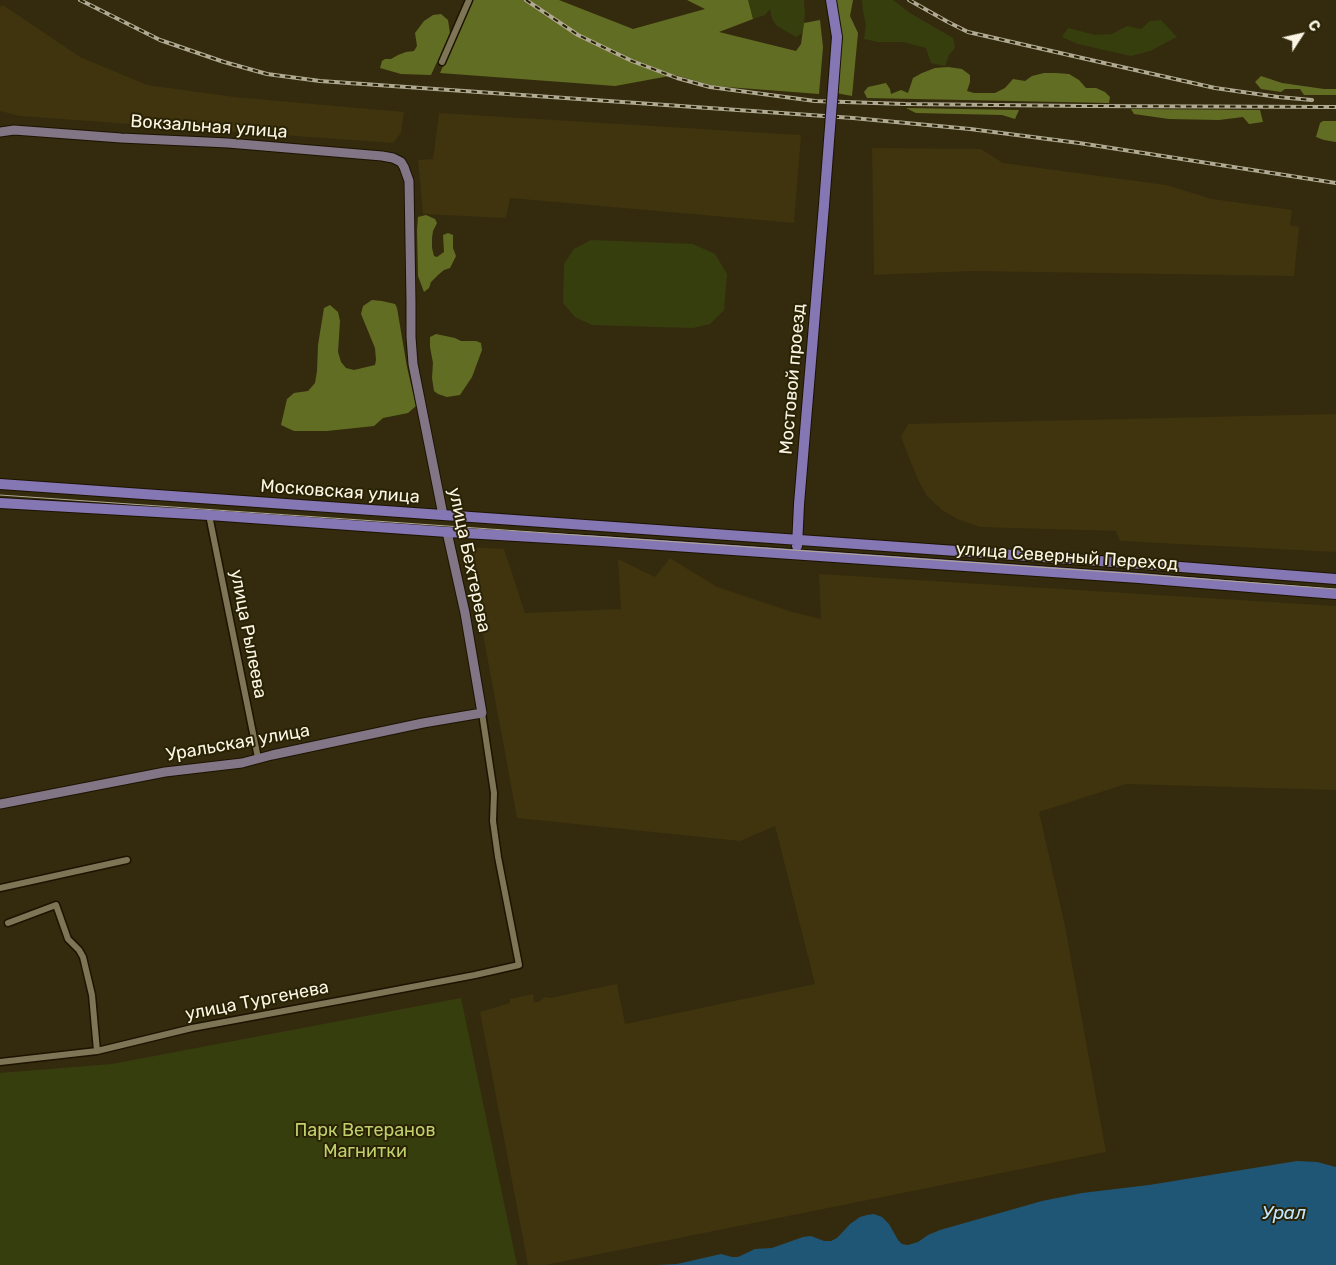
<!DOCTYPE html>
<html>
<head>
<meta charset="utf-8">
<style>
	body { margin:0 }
	#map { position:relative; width:1336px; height:1265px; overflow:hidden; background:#342b0e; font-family:Rubik,sans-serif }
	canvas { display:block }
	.north { position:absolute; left:1276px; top:10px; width:50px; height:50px; -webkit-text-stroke:4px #2a2204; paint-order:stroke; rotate:55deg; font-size:14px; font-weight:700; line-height:20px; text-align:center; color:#faf5e4 }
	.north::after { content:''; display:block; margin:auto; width:18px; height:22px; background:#faf5e4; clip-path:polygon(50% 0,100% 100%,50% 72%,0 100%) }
</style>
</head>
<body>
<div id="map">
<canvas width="1336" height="1265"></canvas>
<div class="north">С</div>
</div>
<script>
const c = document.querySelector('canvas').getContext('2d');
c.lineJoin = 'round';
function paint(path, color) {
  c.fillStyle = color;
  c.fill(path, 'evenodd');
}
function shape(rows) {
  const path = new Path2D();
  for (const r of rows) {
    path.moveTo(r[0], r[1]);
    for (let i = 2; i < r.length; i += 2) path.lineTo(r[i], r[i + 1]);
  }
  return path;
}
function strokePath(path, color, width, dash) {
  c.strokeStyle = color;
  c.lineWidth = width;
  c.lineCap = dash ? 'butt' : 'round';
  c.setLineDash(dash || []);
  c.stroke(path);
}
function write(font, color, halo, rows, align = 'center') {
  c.font = font + ' Rubik,sans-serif';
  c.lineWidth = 4;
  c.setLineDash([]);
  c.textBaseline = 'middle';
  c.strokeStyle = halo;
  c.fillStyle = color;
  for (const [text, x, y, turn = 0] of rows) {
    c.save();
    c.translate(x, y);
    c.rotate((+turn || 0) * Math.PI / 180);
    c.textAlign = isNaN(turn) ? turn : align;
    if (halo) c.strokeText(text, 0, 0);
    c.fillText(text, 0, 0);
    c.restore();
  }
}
const built = shape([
	[3,5,80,57,147,85,234,97,404,112,401,133,393,143,20,116,0,111,0,7],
	[439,113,801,135,794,223,510,198,506,218,423,214,418,160,433,159],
	[872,148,981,149,1003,163,1166,185,1212,199,1292,210,1290,225,1299,227,1294,276,971,271,874,275],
	[1336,414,1336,552,1120,541,1116,531,980,527,957,519,942,510,927,496,918,480,901,437,908,424],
	[467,547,504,549,525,613,621,609,618,559,655,577,670,558,717,587,792,612,821,619,819,574,1336,606,1336,790,1126,784,1039,812,1065,926,1106,1152,545,1265,528,1265,480,1012,510,1003,510,999,533,994,534,1002,539,1002,544,997,550,998,617,984,625,1024,815,984,775,826,740,841,517,818]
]);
const green = shape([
	[748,0,804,0,805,16,802,33,796,37,777,26,772,19,770,9,765,15,753,19],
	[862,0,893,0,910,13,953,38,955,48,949,55,945,66,931,63,926,48,903,42,878,42,864,39,866,25,863,11],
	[1161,20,1177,37,1150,51,1131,56,1078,44,1062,37,1068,28,1095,35,1112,34,1127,26,1141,29,1150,21],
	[591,240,693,244,715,254,727,274,724,310,710,324,693,328,592,325,575,317,563,303,564,264,574,249],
	[461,998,517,1265,0,1265,0,1073,112,1064]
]);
const forest = shape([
	[473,0,559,0,633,29,705,9,687,0,748,0,753,19,719,32,796,51,801,44,804,23,820,20,823,47,819,94,714,86,675,75,615,86,440,73],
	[836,0,853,0,850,16,858,33,852,96,836,93,840,26],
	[441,14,448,20,450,33,440,58,436,64,431,75,401,74,380,68,382,61,385,59,391,59,398,55,406,52,414,51,417,46,415,33,424,21,433,15],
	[948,67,962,69,970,75,970,82,967,91,974,93,995,93,1005,88,1013,79,1025,81,1032,76,1044,73,1056,73,1069,74,1079,80,1086,88,1096,88,1105,92,1110,97,1109,103,867,98,864,92,868,87,886,83,890,89,891,94,901,90,908,93,913,78,922,73,935,68],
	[1261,76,1282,83,1324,89,1336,89,1336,95,1304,95,1300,89,1285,89,1281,92,1261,89,1255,82],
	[906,108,1019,110,1015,119,1002,115,916,113],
	[1131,109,1260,110,1263,122,1249,124,1243,117,1219,120,1169,119,1134,114],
	[1323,121,1336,121,1336,142,1324,140,1316,137,1320,123],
	[426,215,435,219,437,223,433,231,432,238,432,248,434,256,437,257,444,252,443,235,448,233,453,235,453,248,456,256,450,268,444,270,438,275,431,282,429,288,424,292,418,276,417,230,418,217],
	[372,300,382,301,395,304,397,308,407,367,416,406,408,413,383,418,374,426,327,431,294,431,281,425,287,399,294,393,308,391,315,383,317,371,318,345,324,308,330,305,338,312,340,321,338,352,341,362,346,368,354,370,375,365,376,360,375,348,361,314,363,306],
	[436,334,455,338,461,341,476,341,481,343,482,350,472,377,460,395,447,397,438,394,434,391,432,378,433,363,430,347,430,337]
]);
const water = shape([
	[1297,1161,1317,1162,1336,1167,1336,1265,657,1265,677,1264,721,1254,732,1257,738,1257,755,1249,772,1248,803,1237,811,1236,824,1241,831,1241,837,1238,850,1224,860,1217,867,1215,874,1214,882,1217,889,1224,898,1240,902,1244,908,1245,918,1242,928,1235,940,1230,1042,1201,1082,1193,1149,1185]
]);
const street = shape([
	[442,62,469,0],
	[209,515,258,758],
	[0,888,127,860],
	[8,923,56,905,68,939,79,950,83,957,92,995,97,1051],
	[0,1062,97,1051,192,1028,354,998,475,975,519,965,498,857,493,821,494,793,482,713]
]);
const secondary = shape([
	[0,132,14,130,121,138,228,143,382,156,393,158,401,162,404,167,409,181,411,303,411,337,413,364,443,515],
	[0,804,165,772,242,763,272,755,423,723,482,713,465,613,447,532]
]);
const primary = shape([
	[831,0,837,37],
	[0,484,1142,564,1336,579],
	[0,503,209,515,447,532,602,541,1139,578,1336,594],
	[797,546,799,504,824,205]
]);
const tram = shape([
	[0,495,1139,574,1336,589]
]);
const rail = shape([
	[80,0,160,40,224,62,267,74,320,81,853,118,970,129,1079,143,1336,183],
	[526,0,578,35,632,61,677,78,710,87,815,101,905,104,1084,106,1336,107],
	[909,0,948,22,968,32,1104,63,1215,88,1278,97,1312,100]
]);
const primaryBridge = shape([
	[824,205,837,37]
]);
const streetNames = [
	["Вокзальная улица",209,127,4],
	["Мостовой проезд",793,379,-85],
	["Московская улица",340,492,4],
	["улица Северный Переход",1067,557,4],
	["улица Бехтерева",469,560,78],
	["улица Рылеева",248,634,79],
	["Уральская улица",238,743,-10],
	["улица Тургенева",257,1001,-11]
];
const parkNames = [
	["Парк Ветеранов",365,1131],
	["Магнитки",365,1152]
];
const waterNames = [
	["Урал",1284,1214]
];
paint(built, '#3f340e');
paint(green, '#373e0e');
paint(forest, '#626d24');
paint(water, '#1f5676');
strokePath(street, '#1c1300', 9);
strokePath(secondary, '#1c1300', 11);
strokePath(primary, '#1c1300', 12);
strokePath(street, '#7e7456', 6);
strokePath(secondary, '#827585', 9);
strokePath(primary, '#8576b4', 10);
strokePath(tram, '#b0aa94', 1);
strokePath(rail, '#b0aa94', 4);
strokePath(rail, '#2a2204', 2, [5.5]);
strokePath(primaryBridge, '#1c1300', 12, []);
strokePath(primaryBridge, '#8576b4', 10);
write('18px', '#faf5e4', '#2a2204', streetNames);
write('18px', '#c0d16c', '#2a2204', parkNames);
write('italic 19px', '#c1e6fe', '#2a2204', waterNames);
</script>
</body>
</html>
